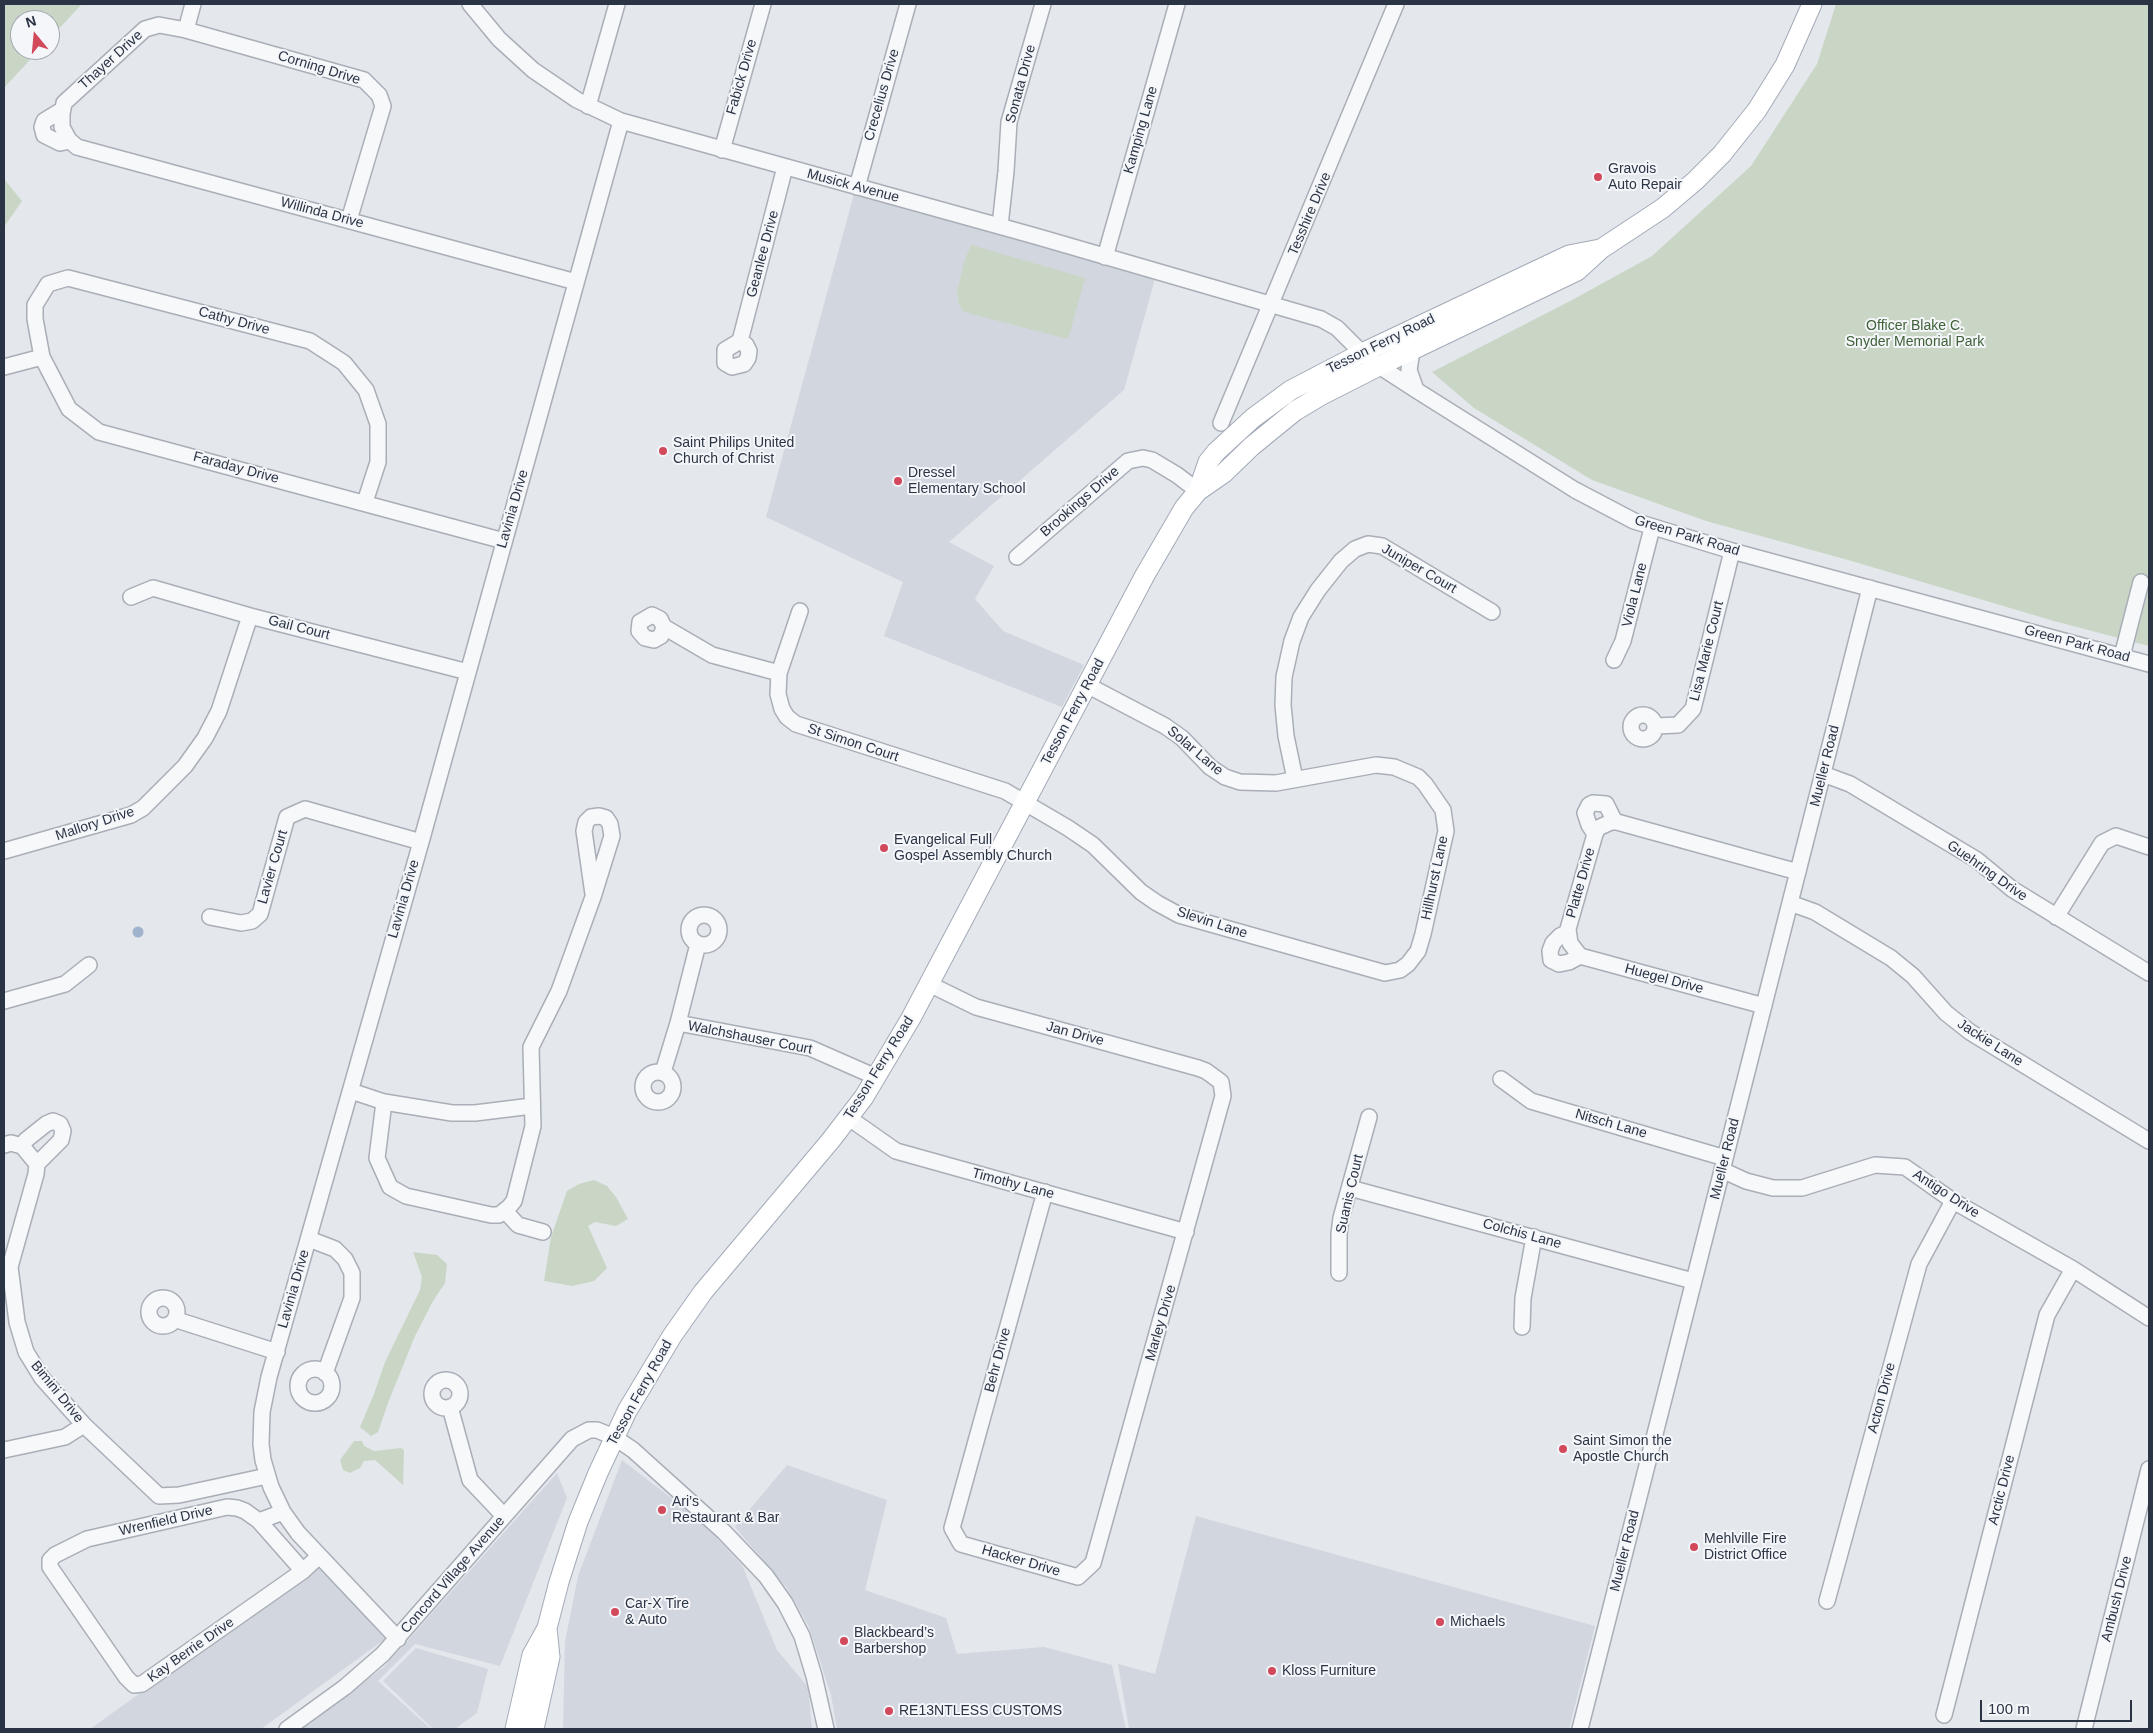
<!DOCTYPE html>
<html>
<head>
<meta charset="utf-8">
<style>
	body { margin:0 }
	#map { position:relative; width:2153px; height:1733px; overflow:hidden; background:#e4e7ec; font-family:Helvetica,sans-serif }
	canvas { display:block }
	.frame { position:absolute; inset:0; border:5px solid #2b3445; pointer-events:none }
	.north { position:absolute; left:10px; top:10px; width:50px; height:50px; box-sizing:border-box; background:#f4f6f9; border:1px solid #a4a8b1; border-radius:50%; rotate:343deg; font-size:14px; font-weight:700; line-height:20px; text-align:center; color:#2b3445 }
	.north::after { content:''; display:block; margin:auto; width:18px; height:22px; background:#d1495b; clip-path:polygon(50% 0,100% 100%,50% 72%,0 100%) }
	.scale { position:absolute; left:1980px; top:1700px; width:152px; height:22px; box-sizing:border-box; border:2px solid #2b3445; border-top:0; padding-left:6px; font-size:15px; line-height:18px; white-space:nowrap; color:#2b3445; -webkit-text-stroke:4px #f4f6f9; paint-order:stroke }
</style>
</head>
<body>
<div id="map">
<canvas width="2153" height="1733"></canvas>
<div class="frame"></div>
<div class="north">N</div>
<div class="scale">100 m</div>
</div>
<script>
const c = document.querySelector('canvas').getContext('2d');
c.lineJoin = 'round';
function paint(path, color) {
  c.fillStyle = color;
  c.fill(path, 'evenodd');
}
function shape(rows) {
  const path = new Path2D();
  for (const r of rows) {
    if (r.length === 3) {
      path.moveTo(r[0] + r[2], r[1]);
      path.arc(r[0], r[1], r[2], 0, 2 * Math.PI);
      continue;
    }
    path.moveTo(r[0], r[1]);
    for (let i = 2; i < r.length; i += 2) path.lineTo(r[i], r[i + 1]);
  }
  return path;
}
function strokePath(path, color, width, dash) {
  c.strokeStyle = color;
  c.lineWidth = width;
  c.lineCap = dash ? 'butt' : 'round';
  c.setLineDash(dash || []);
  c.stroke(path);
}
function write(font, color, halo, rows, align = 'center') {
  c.font = font + ' Helvetica,sans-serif';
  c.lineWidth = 4;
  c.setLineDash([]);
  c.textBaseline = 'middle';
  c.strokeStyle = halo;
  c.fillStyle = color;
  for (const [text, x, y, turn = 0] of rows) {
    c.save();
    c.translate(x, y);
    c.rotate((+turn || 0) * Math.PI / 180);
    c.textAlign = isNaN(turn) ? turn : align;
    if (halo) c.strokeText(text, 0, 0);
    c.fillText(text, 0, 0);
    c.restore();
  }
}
const built = shape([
	[854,194,1155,279,1124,390,949,542,994,566,975,599,1003,631,1084,665,1062,707,884,636,903,582,766,517],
	[622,1460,700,1520,742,1565,777,1650,808,1687,812,1729,563,1729,565,1642,578,1576],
	[787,1465,887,1500,865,1590,946,1618,957,1654,1044,1647,1112,1665,1126,1729,837,1729,831,1695,809,1627,786,1587,735,1527],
	[557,1473,567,1498,500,1666,415,1644,378,1681,431,1729,302,1729,384,1667],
	[1196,1516,1595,1626,1569,1729,1129,1729,1118,1664,1155,1674],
	[321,1564,385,1639,261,1729,90,1729],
	[416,1648,488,1669,477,1713,455,1729,433,1729,383,1681]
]);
const green = shape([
	[4,4,82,4,50,38,50,20,20,20,20,50,39,50,4,88],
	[1836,4,2149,4,2149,646,2054,621,1848,560,1706,521,1592,480,1474,408,1432,372,1574,299,1652,256,1751,166,1817,64],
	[4,179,22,201,4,227],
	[971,245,1085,278,1068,339,964,312,959,305,957,293,964,262],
	[594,1180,607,1186,616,1197,628,1219,616,1226,595,1222,588,1226,607,1268,594,1281,572,1286,544,1281,551,1237,567,1191,579,1184],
	[413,1252,437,1255,447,1264,445,1283,433,1301,415,1336,388,1403,378,1432,371,1436,360,1427,374,1394,385,1362,420,1290,422,1277],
	[354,1441,362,1441,364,1446,374,1451,401,1448,404,1450,403,1485,375,1460,364,1461,360,1468,350,1473,343,1470,340,1460]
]);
const water = shape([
	[138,932,5.5]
]);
const minor = shape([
	[470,4,499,39,533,70,577,100,621,121,1035,236,1321,319,1337,328,1362,353,1379,366,1416,390,1575,490,1634,521,1732,551,2149,664],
	[186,30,193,4],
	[588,106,617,4],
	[62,110,44,121,42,127,44,135,60,143,70,141],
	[722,150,763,4],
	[857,187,908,4],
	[349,220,383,106,379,95,364,80,186,30,159,25,145,29,64,103,62,114,62,127,69,140,77,147,576,282],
	[1000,226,1006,171,1009,122,1043,4],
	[1105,257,1177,4],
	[740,341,725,350,725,363,732,367,744,364,748,358,749,351,746,345,740,341,785,167],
	[1412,351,1409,370,1416,390],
	[4,367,42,357],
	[1221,423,1396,4],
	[365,502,378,462,378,424,366,390,344,363,310,341,68,278,48,284,35,305,35,319,42,357,69,409,99,432,504,541],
	[1017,557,1128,461,1143,458,1152,460,1177,475,1198,491],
	[131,597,153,588,250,616,468,672],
	[800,611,779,673,778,694,782,709,787,717,796,724,1005,791,1068,828,1093,845,1141,892,1157,903,1179,915,1385,973,1400,970,1408,964,1418,951,1423,934,1446,831,1443,810,1425,784,1418,777,1394,767,1376,765,1276,783,1240,782,1225,777,1210,767,1182,738,1165,726,1087,685],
	[664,627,661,636,654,640,645,638,639,631,640,622,652,615,660,619,664,627,712,655,779,673],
	[2122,656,2141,582],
	[1614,660,1623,641,1652,528],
	[1643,727,12],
	[1656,726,1678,725,1693,709,1732,551],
	[1823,774,1850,784,1977,860,2012,889,2149,973],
	[1295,779,1286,736,1283,705,1284,677,1292,641,1301,617,1318,590,1341,561,1355,549,1368,544,1382,546,1492,612],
	[1595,834,1589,825,1585,813,1589,805,1593,803,1606,804,1615,822],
	[4,851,131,815,143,808,185,766,205,738,219,711,250,616],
	[1790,903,1815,912,1891,958,1913,976,1946,1013,1970,1032,2149,1141],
	[704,930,15],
	[210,917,241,923,252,921,260,914,287,817,305,809,421,842],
	[2056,917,2102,843,2116,836,2149,847],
	[1568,932,1560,936,1553,943,1550,951,1551,960,1559,964,1569,962,1580,956],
	[929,984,976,1007,1198,1068,1206,1071,1221,1082,1223,1096,1093,1563,1078,1577,961,1544,952,1528,1045,1192],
	[4,1001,65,984,89,965],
	[1764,1006,1580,956,1570,943,1568,929,1595,834,1598,828,1611,822,1617,822,1798,872],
	[678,1023,810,1048,876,1077],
	[663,1072,678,1023,698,944],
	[658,1087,15],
	[1501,1079,1531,1101,1725,1158],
	[351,1091,384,1102,452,1113,475,1113,532,1106],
	[384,1102,377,1158,390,1187,406,1196,491,1215,499,1215,509,1207,514,1201,533,1126,531,1047,559,991,593,897,612,836,610,824,606,818,599,816,591,817,586,822,584,831,593,894],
	[849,1118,896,1151,1186,1232],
	[4,1145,11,1143,22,1146,37,1164,36,1174,10,1267,17,1322,26,1352,42,1378,84,1425,159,1496,179,1495,267,1476],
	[22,1146,26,1140,46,1124,53,1121,60,1124,63,1131,61,1140,37,1164],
	[1722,1170,1746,1181,1773,1188,1802,1188,1875,1165,1905,1167,1953,1201,2073,1269,2149,1318],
	[1350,1188,1693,1281],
	[505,1211,518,1225,543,1232],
	[309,1239,335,1249,345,1259,352,1273,352,1298,325,1373],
	[1339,1273,1339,1234,1341,1218,1369,1117],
	[163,1312,14],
	[177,1320,277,1352],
	[1522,1327,1523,1298,1534,1237],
	[315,1386,17],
	[446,1394,14],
	[450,1407,470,1480,504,1516],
	[4,1450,65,1437,84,1425],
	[283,1512,259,1521,245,1511,237,1508,227,1507,87,1539,55,1555,50,1560,50,1567,126,1677,134,1685,142,1684,303,1571,319,1556],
	[259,1521,303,1571],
	[1827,1601,1919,1264,1953,1201],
	[398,1639,298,1533,283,1512,271,1487,263,1460,261,1444,262,1412,269,1377,421,842,621,121],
	[1944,1715,2047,1315,2073,1269],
	[287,1729,345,1687,383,1654,572,1439,589,1430,597,1430,614,1437,633,1450,724,1532,766,1576,785,1603,802,1636,814,1676,826,1729],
	[1580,1729,1870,588],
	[2084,1729,2149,1469]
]);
const major = shape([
	[1198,491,1208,462,1216,452,1253,418,1291,390,1362,353,1569,255,1600,249],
	[515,1729,532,1655,547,1628,559,1582,578,1522,598,1473,627,1411,672,1336,703,1292,831,1140,864,1097,911,1018,1145,575,1184,508,1198,491,1224,473,1252,446,1295,411,1320,396,1379,366,1577,271,1601,249,1663,208,1695,181,1722,154,1757,110,1785,65,1812,4],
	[534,1729,550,1657,547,1628]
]);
const markers = [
	[1598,177,5,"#d1495b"],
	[663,451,5,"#d1495b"],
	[898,481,5,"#d1495b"],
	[884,848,5,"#d1495b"],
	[1563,1449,5,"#d1495b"],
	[662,1510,5,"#d1495b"],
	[1694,1547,5,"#d1495b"],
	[615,1612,5,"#d1495b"],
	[1440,1622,5,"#d1495b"],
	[844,1641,5,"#d1495b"],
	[1272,1671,5,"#d1495b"],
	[889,1711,5,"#d1495b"]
];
const streetNames = [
	["Thayer Drive",111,60,-42],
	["Corning Drive",319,68,17],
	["Fabick Drive",742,77,-74],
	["Sonata Drive",1021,84,-75],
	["Crecelius Drive",882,95,-74],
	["Kamping Lane",1141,130,-74],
	["Musick Avenue",853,186,15],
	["Willinda Drive",322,213,15],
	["Tesshire Drive",1310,214,-67],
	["Geanlee Drive",763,254,-75],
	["Cathy Drive",234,321,15],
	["Tesson Ferry Road",1381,344,-26],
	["Faraday Drive",236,468,15],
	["Brookings Drive",1080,502,-41],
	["Lavinia Drive",513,509,-74],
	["Green Park Road",1687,536,17],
	["Juniper Court",1419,569,30],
	["Viola Lane",1635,595,-76],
	["Gail Court",299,628,14],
	["Green Park Road",2077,644,15],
	["Lisa Marie Court",1707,651,-76],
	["Tesson Ferry Road",1073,712,-62],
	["St Simon Court",853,743,18],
	["Solar Lane",1195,751,40],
	["Mueller Road",1825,766,-76],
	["Mallory Drive",95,824,-18],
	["Lavier Court",273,867,-74],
	["Guehring Drive",1987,871,35],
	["Hillhurst Lane",1435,878,-78],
	["Platte Drive",1581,883,-74],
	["Lavinia Drive",404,899,-74],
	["Slevin Lane",1212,923,18],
	["Huegel Drive",1664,979,15],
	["Jan Drive",1075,1034,15],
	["Walchshauser Court",750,1038,11],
	["Jackie Lane",1990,1043,33],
	["Tesson Ferry Road",879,1068,-58],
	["Nitsch Lane",1611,1124,16],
	["Mueller Road",1725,1159,-76],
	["Timothy Lane",1013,1184,15],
	["Suanis Court",1350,1194,-77],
	["Antigo Drive",1946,1194,33],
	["Colchis Lane",1522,1234,15],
	["Lavinia Drive",294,1289,-74],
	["Marley Drive",1161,1323,-74],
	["Behr Drive",998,1360,-75],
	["Bimini Drive",57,1392,51],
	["Tesson Ferry Road",640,1393,-61],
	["Acton Drive",1882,1398,-75],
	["Arctic Drive",2002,1490,-76],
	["Wrenfield Drive",166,1521,-13],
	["Mueller Road",1625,1551,-76],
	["Hacker Drive",1021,1561,16],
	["Concord Village Avenue",453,1575,-49],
	["Ambush Drive",2117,1599,-76],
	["Kay Berrie Drive",191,1650,-35]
];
const poiNames = [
	["Gravois",1608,169],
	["Auto Repair",1608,185],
	["Saint Philips United",673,443],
	["Church of Christ",673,459],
	["Dressel",908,473],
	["Elementary School",908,489],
	["Evangelical Full",894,840],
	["Gospel Assembly Church",894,856],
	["Saint Simon the",1573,1441],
	["Apostle Church",1573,1457],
	["Ari’s",672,1502],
	["Restaurant & Bar",672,1518],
	["Mehlville Fire",1704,1539],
	["District Office",1704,1555],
	["Car-X Tire",625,1604],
	["& Auto",625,1620],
	["Michaels",1450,1622],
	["Blackbeard’s",854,1633],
	["Barbershop",854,1649],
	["Kloss Furniture",1282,1671],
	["RE13NTLESS CUSTOMS",899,1711]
];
const parkNames = [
	["Officer Blake C.",1915,326],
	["Snyder Memorial Park",1915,342]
];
paint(built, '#d2d6de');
paint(green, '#c9d6c5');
paint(water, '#9fb4cc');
strokePath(minor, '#a9aeb7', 18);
strokePath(major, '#a3abb8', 21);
strokePath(minor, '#f7f8fa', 15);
strokePath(major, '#fff', 19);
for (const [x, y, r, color] of markers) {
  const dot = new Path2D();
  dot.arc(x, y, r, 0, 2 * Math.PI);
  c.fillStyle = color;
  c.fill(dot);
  strokePath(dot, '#f4f6f9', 2);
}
write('14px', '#2b3445', '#f4f6f9', streetNames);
write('14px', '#2b3445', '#f4f6f9', poiNames, 'left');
write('14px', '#3f6138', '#f4f6f9', parkNames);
</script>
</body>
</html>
